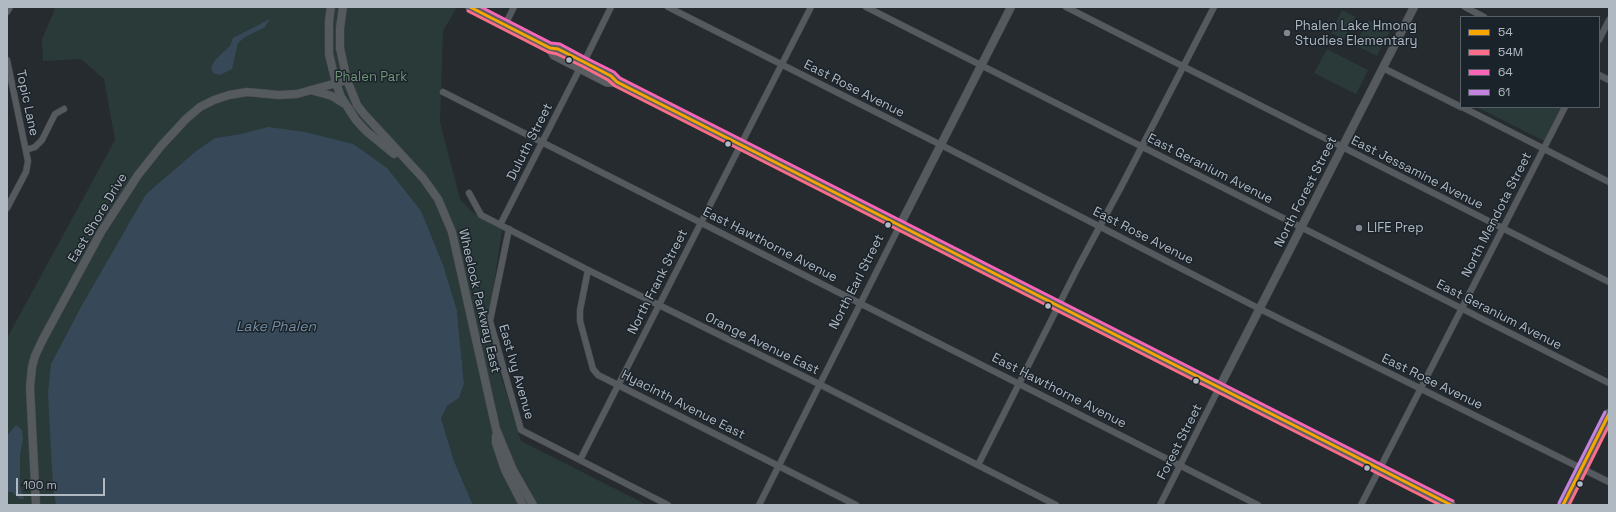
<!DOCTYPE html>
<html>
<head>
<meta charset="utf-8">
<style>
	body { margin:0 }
	#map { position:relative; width:1616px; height:512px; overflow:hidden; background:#262b30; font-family:"Space Grotesk",sans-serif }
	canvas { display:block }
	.frame { position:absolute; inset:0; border:8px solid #b0b9c2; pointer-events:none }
	.legend { position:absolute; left:1460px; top:16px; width:140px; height:92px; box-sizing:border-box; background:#1b232a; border:1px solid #575f67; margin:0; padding:5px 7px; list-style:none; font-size:12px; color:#b0b9c2 }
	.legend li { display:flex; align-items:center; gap:8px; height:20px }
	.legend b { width:20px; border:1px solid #575f67 }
	.scale { position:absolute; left:16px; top:478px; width:89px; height:18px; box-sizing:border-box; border:2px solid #b0b9c2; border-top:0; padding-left:5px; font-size:12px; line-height:14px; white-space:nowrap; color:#b0b9c2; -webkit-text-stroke:3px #1b232a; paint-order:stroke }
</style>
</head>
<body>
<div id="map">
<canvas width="1616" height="512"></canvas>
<div class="frame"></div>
<ul class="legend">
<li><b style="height:5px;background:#f7a600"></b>54</li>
<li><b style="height:5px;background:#fb6d88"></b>54M</li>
<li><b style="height:5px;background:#fa66b7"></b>64</li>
<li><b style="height:5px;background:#c483df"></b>61</li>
</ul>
<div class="scale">100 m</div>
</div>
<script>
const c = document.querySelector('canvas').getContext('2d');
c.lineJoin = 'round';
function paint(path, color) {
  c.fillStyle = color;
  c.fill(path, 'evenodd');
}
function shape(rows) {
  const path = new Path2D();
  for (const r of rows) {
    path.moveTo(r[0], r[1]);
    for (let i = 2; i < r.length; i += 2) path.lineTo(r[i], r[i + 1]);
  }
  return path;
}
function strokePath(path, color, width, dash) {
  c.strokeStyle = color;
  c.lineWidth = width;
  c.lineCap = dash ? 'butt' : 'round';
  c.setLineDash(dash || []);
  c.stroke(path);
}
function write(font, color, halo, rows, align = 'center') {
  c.font = font + ' "Space Grotesk",sans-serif';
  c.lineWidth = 3;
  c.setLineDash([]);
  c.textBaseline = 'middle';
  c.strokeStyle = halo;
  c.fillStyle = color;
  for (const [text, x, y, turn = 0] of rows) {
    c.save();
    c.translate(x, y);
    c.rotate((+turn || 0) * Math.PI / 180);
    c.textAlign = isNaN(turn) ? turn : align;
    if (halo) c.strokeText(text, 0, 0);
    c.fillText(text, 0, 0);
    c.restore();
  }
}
const green = shape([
	[51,7,457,7,443,31,440,122,460,199,472,212,502,230,487,331,521,441,647,505,473,505,454,461,441,418,447,406,459,398,464,384,457,311,353,144,333,140,241,134,215,138,196,151,146,194,129,225,53,488,56,505,7,505,7,338,115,140,104,79,81,59,43,61,42,39,55,9],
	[1342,10,1356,17,1344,39,1331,33],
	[1368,20,1390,31,1377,56,1355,45],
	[1327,49,1368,70,1356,94,1314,73],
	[1477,107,1564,107,1546,142]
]);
const water = shape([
	[270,19,265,27,245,37,238,43,232,69,220,75,213,73,211,68,215,60,230,46,233,38],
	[268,127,305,132,353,144,387,168,421,211,443,265,457,311,464,384,459,398,447,406,441,418,454,461,473,505,56,505,53,488,48,393,51,364,81,307,146,194,196,151,215,138,241,134],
	[16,425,22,430,23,440,20,454,20,487,24,499,20,499,12,492,7,492,7,436]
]);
const minor = shape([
	[668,7,949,149,1260,309,1609,482],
	[866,7,1609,383],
	[1066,7,1609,282],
	[1465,7,1484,17],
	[7,12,10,7],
	[505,25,514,7],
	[1599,40,1609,20],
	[7,60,28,161,26,172,7,208],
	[584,62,611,7],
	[1383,68,1461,107],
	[1599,75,1609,80],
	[443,92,1258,505],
	[1462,107,1609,182],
	[26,150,35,147,42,140,55,114,64,109],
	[469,193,481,215,588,270,819,384,1056,505],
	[500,225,580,68],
	[509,229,490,321,521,430,668,505],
	[588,270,580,310,580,321,593,369,598,375,856,505],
	[580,460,811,7],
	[978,465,1078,267,1121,187,1214,7],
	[759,505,900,225],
	[1160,505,1219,388],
	[1361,505,1565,107]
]);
const tertiary = shape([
	[331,7,329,21,329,54,336,83,341,97,356,120,366,131,394,154],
	[343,7,340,28,340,48,347,80,357,105,364,114,423,178,438,199,452,232,496,429,513,470,533,505],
	[314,91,332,96,343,103],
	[900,225,1011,7],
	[1219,388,1414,7],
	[496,436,496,443,505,470,523,505],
	[36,505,30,387,32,367,35,356,43,339,101,232,138,175,161,146,186,119,200,107,214,100,229,95,247,92,279,95,297,94,347,80]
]);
const secondary = shape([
	[470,7,550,48,558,49,584,62,611,76,617,82,1451,505],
	[550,48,554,55,607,82,617,82]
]);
const primary = shape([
	[1563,505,1609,414]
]);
const bus1 = shape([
	[470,7,550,48,558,49,584,62,611,76,617,82,1451,505],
	[1563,505,1609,414]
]);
const bus2 = shape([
	[468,11,548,52,557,54,582,66,608,80,615,86,1440,505],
	[1569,505,1609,425]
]);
const bus3 = shape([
	[481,7,551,43,560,44,586,58,614,72,620,78,1453,501]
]);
const bus4 = shape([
	[1559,503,1605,412]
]);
const markers = [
	[1287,33,4,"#80878f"],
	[569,60,3.5,"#b0b9c2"],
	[728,144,3.5,"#b0b9c2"],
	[888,225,3.5,"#b0b9c2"],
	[1359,228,4,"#80878f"],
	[1048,306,3.5,"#b0b9c2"],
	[1196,381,3.5,"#b0b9c2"],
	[1367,468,3.5,"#b0b9c2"],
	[1580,484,3.5,"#b0b9c2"]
];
const poiNames = [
	["Phalen Lake Hmong",1295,26],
	["Studies Elementary",1295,41],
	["LIFE Prep",1367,228]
];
const parkNames = [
	["Phalen Park",371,77]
];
const streetNames = [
	["East Rose Avenue",854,89,27],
	["Topic Lane",27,103,78],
	["Duluth Street",530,142,-63],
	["East Geranium Avenue",1210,169,27],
	["East Jessamine Avenue",1417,173,27],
	["North Forest Street",1306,192,-63],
	["North Mendota Street",1497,215,-63],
	["East Shore Drive",98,218,-59],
	["East Rose Avenue",1143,236,27],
	["East Hawthorne Avenue",770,245,27],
	["North Frank Street",658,282,-63],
	["North Earl Street",857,282,-63],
	["Wheelock Parkway East",479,301,77],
	["East Geranium Avenue",1499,315,27],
	["Orange Avenue East",762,344,26],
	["East Ivy Avenue",516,372,74],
	["East Rose Avenue",1432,382,26],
	["East Hawthorne Avenue",1059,391,27],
	["Hyacinth Avenue East",683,405,27],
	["Forest Street",1180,442,-63]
];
const waterNames = [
	["Lake Phalen",276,327]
];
paint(green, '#293a39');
paint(water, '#374958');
strokePath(minor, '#44474b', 7);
strokePath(tertiary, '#44474b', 9);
strokePath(secondary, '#44474b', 10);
strokePath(primary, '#41464a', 11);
strokePath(minor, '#555a5f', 6);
strokePath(tertiary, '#555a5f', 8);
strokePath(secondary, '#5a5e63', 9);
strokePath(primary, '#585c60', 10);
strokePath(bus1, '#f7a600', 3);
strokePath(bus2, '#fb6d88', 3);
strokePath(bus3, '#fa66b7', 3);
strokePath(bus4, '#c483df', 3);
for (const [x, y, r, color] of markers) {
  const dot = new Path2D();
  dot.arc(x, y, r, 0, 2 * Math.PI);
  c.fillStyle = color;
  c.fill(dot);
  strokePath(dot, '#1b232a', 1.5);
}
write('13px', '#b0b9c2', '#1b232a', poiNames, 'left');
write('13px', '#719576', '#1b232a', parkNames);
write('13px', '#b0b9c2', '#1b232a', streetNames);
write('italic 14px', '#748da2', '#1b232a', waterNames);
</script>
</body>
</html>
